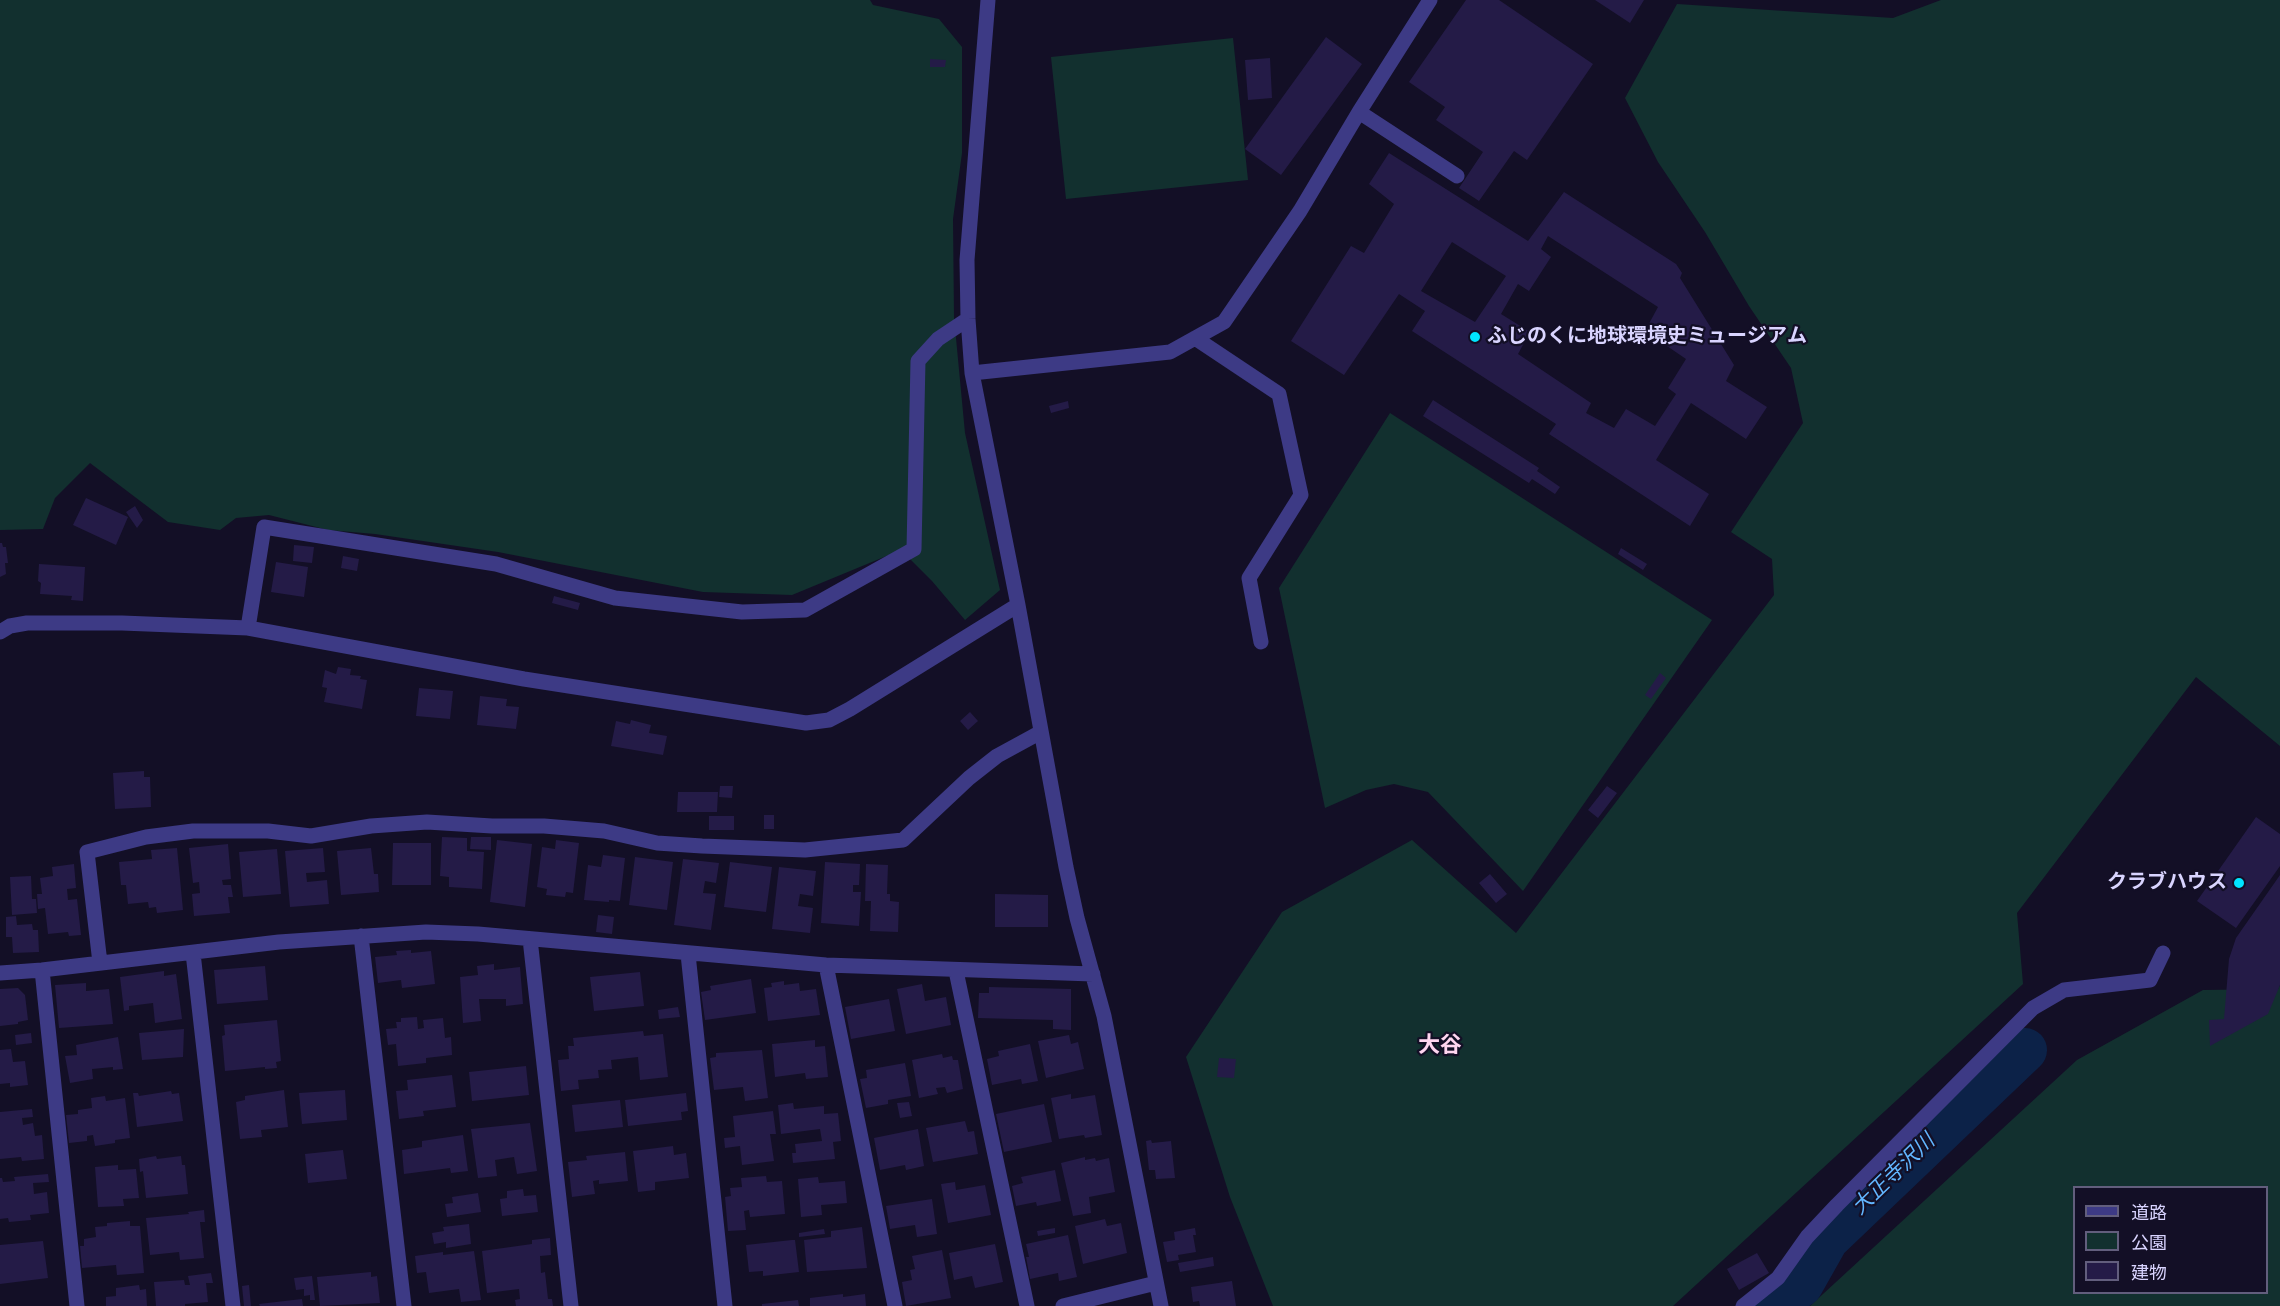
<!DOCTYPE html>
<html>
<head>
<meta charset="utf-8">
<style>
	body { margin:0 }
	#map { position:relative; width:2280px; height:1306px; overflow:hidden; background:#130f26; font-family:"Varela Round","Noto Sans JP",sans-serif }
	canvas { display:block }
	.legend { position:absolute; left:2073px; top:1186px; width:195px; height:108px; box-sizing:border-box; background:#130f26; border:2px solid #625e7d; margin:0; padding:8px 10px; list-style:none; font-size:18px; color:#d9d4ff }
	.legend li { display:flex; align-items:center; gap:12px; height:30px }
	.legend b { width:30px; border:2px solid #625e7d }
</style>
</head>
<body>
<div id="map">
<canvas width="2280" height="1306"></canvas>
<ul class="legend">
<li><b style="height:8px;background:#3d3a85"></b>道路</li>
<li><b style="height:16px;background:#12302f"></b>公園</li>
<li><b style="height:16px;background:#241b47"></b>建物</li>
</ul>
</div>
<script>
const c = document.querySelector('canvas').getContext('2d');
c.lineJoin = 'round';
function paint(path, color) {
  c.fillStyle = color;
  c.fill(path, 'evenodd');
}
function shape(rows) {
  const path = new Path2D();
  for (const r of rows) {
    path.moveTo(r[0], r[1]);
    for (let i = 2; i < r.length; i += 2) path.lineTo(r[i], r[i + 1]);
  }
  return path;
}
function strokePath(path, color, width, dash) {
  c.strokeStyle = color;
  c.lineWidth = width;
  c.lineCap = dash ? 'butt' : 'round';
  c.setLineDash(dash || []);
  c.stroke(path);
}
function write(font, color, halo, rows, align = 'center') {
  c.font = font + ' "Varela Round","Noto Sans JP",sans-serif';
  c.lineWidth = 4.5;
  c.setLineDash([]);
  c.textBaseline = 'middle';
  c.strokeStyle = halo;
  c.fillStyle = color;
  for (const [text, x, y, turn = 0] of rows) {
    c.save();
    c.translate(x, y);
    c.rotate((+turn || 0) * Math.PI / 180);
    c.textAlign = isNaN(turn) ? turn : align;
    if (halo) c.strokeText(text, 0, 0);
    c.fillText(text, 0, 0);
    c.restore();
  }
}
const green = shape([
	[0,0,870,0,873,5,939,19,962,47,962,153,953,219,954,317,965,433,1000,590,965,620,932,581,901,550,792,595,703,592,498,552,375,534,328,530,269,515,236,518,220,530,168,522,90,463,55,498,43,529,0,530],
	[1941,0,2280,0,2280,746,2196,677,2017,913,2023,984,1673,1306,1273,1306,1230,1197,1186,1057,1282,912,1412,840,1516,933,1774,595,1772,559,1731,532,1803,423,1791,368,1749,306,1705,232,1658,162,1625,98,1677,4,1893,18],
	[1233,38,1248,180,1066,199,1051,57],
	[1390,413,1712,620,1523,891,1428,792,1394,784,1366,790,1325,808,1279,588],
	[2280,985,2280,1306,1810,1306,2077,1060,2203,990,2278,989],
	[2074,1188,2266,1188,2266,1292,2074,1292]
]);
const river = shape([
	[1772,1306,1801,1285,1827,1239,2025,1050]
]);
const building = shape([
	[1466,0,1499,0,1593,64,1527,160,1514,151,1479,201,1459,188,1483,152,1436,120,1445,107,1409,82],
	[1595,0,1644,0,1630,23],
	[1326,37,1362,64,1281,175,1245,149],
	[1270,58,1272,98,1248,100,1245,60],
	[930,59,946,60,945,67,930,67],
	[1389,153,1528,241,1564,192,1676,264,1682,273,1680,278,1734,365,1726,381,1767,407,1746,439,1691,403,1656,460,1709,494,1690,526,1549,434,1556,424,1412,331,1425,311,1399,294,1344,375,1291,341,1351,246,1364,253,1394,204,1369,184],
	[1548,236,1658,307,1645,331,1686,359,1668,388,1676,394,1655,426,1626,409,1614,428,1586,413,1591,403,1518,354,1530,332,1501,314,1518,284,1529,291,1551,257,1541,249],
	[1452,242,1506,276,1475,322,1421,291],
	[1433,400,1539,468,1537,471,1560,487,1555,494,1532,479,1529,483,1423,416],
	[1068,401,1069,408,1051,413,1049,406],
	[86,498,128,517,116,545,73,525],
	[135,506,143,520,137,528,126,512],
	[0,543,2,543,3,547,6,547,8,563,5,563,6,574,0,577],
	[294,545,314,547,312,563,293,561],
	[1621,548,1647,564,1643,570,1618,554],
	[343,556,359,559,357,571,341,568],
	[276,562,308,567,304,597,271,592],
	[39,564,85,567,83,601,71,600,72,596,40,594,41,583,38,581],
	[554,596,580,603,578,610,552,603],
	[338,667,351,669,350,675,361,676,360,679,367,680,362,709,324,702,327,688,322,687,325,670,336,674],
	[1660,673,1666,678,1651,699,1645,695],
	[419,688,453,691,450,719,416,716],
	[480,696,507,699,506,706,519,707,516,729,477,725],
	[970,712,978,721,968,730,960,721],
	[631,720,651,725,649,733,667,736,663,755,611,746,616,721,630,724],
	[144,771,144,777,150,777,151,807,115,809,113,773],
	[720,786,733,786,732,798,719,797],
	[1607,786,1617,793,1598,818,1588,810],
	[678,792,718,792,717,812,677,812],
	[764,815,774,815,774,829,764,829],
	[709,816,734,816,734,830,709,830],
	[2256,817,2280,834,2280,866,2236,928,2197,901],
	[442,837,467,838,467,851,484,852,482,889,449,887,449,877,440,876],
	[471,837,491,837,491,850,470,849],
	[497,840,532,844,525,907,490,902],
	[556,840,579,843,573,893,566,892,565,897,546,895,547,889,537,887,542,847,555,849],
	[393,843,431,843,431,885,392,885],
	[228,844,231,879,222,880,223,885,231,885,233,897,228,897,230,913,194,916,192,894,200,893,199,882,193,883,189,848],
	[177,848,183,910,157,913,156,907,149,908,148,902,128,904,126,885,121,885,119,862,152,859,151,850],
	[323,848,325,872,306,873,307,882,327,880,329,904,290,907,285,851],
	[371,848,374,874,378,874,379,892,341,895,337,851],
	[277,849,281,894,243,897,239,852],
	[603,855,625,858,620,901,609,900,609,902,584,900,588,865,601,867],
	[635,857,673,862,667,910,629,905],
	[683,859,719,863,716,883,705,881,703,893,716,894,711,930,674,925],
	[730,862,772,867,766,912,724,907],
	[825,862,860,864,859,885,853,885,853,892,861,892,859,926,821,923],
	[74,864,76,888,67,889,68,900,77,899,81,935,69,936,68,932,48,934,45,908,38,909,37,894,42,894,40,878,53,876,52,867],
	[866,864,888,865,887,894,890,894,890,901,899,902,898,932,870,931,871,901,865,901],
	[779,867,816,871,813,896,800,894,798,906,813,908,810,933,772,929],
	[1490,874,1507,894,1496,903,1479,883],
	[2280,875,2280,985,2268,1014,2210,1046,2209,1020,2224,1019,2229,959,2236,938],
	[31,876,32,899,36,899,37,913,12,915,10,877],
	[995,894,1048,895,1048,927,995,927],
	[598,915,614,917,612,934,596,932],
	[16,916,17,925,32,924,33,930,38,930,39,952,13,953,12,937,6,937,6,917],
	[411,950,411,953,431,951,435,984,402,988,401,980,378,983,375,957,397,955,396,951],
	[494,964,494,970,520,967,523,1004,506,1006,506,999,479,999,481,1021,463,1023,460,977,478,975,477,966],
	[265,966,268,1000,217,1004,214,970],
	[164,971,164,976,176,974,182,1019,155,1023,153,1003,129,1006,129,1010,124,1011,120,977],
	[640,972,644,1006,594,1011,590,977],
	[751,979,756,1013,705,1020,701,992,711,990,710,986],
	[784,981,784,985,799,983,800,991,816,989,820,1015,768,1021,764,988,772,987,771,983],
	[86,983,86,991,109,989,113,1024,59,1028,55,985],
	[922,984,925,1001,946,997,951,1025,906,1034,897,989],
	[989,987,1071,989,1071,1030,1053,1029,1053,1020,978,1018,979,993,989,993],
	[18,988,25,995,28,1020,18,1022,18,1024,0,1026,0,989],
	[889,999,895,1031,851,1039,845,1007],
	[678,1007,680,1017,659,1019,658,1010],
	[417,1017,418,1029,424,1028,423,1020,443,1018,445,1038,451,1037,452,1055,426,1058,426,1063,398,1066,396,1044,388,1045,386,1029,397,1028,396,1022,401,1022,401,1018],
	[277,1020,281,1061,276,1062,277,1068,265,1069,265,1067,225,1071,222,1036,225,1035,224,1025],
	[184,1029,183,1057,142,1060,139,1033],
	[643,1031,644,1036,663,1034,668,1077,640,1080,638,1057,611,1060,612,1069,598,1070,599,1078,578,1080,579,1089,561,1091,558,1060,569,1059,568,1046,574,1046,573,1038],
	[31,1033,32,1043,16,1045,15,1035],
	[1069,1035,1071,1044,1078,1042,1084,1069,1046,1078,1038,1041],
	[118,1037,123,1069,113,1070,113,1067,92,1069,93,1079,70,1083,65,1056,77,1055,76,1045],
	[815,1040,815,1047,825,1046,828,1077,806,1079,805,1073,775,1077,772,1044],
	[1030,1044,1038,1081,1022,1084,1021,1079,992,1085,987,1059,999,1056,998,1051],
	[11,1049,13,1062,25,1061,28,1085,10,1087,10,1083,0,1084,0,1050],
	[762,1050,768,1098,745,1101,743,1087,714,1090,710,1058,716,1057,716,1053],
	[942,1054,943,1058,952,1056,953,1060,958,1060,963,1089,947,1093,945,1087,936,1088,938,1094,919,1098,912,1060],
	[1219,1058,1236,1059,1234,1078,1217,1077],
	[905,1063,911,1096,888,1100,888,1104,866,1108,860,1079,867,1078,866,1070],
	[526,1066,529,1095,472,1101,469,1072],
	[452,1075,456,1107,423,1111,424,1116,399,1119,396,1091,408,1090,407,1080],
	[284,1090,288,1127,261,1130,262,1137,240,1139,236,1102,245,1100,245,1096],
	[345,1090,347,1120,302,1124,299,1093],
	[171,1091,172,1094,179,1093,183,1121,137,1127,133,1093,138,1093,139,1096],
	[686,1093,688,1111,681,1112,682,1120,628,1126,625,1100],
	[1071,1094,1071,1099,1095,1095,1102,1135,1085,1138,1084,1135,1059,1139,1051,1098],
	[105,1096,106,1101,125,1098,130,1138,115,1140,115,1143,95,1146,93,1135,87,1136,87,1141,69,1143,66,1115,78,1114,78,1110,92,1108,91,1098],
	[620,1100,623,1127,575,1132,572,1105],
	[909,1102,912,1116,900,1118,897,1103],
	[793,1103,794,1109,824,1106,824,1114,838,1113,841,1141,833,1142,835,1159,793,1163,792,1153,796,1153,795,1144,822,1141,820,1129,781,1134,778,1105],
	[1044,1104,1052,1142,1004,1152,996,1114],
	[32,1109,33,1117,22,1118,23,1125,33,1123,35,1136,42,1135,44,1159,22,1161,21,1157,0,1159,0,1112],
	[773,1111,776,1134,770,1134,774,1161,742,1165,740,1146,725,1148,724,1138,735,1137,733,1116],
	[965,1121,968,1132,974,1131,978,1154,933,1162,926,1128],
	[530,1123,537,1171,517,1174,514,1157,495,1160,497,1176,478,1178,471,1129],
	[918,1129,924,1166,906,1170,905,1165,880,1170,874,1138],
	[463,1135,468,1171,451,1173,450,1168,404,1174,402,1150,422,1147,422,1141],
	[1151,1140,1152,1143,1171,1141,1175,1178,1156,1179,1155,1170,1149,1170,1146,1141],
	[673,1146,674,1155,686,1153,689,1178,655,1182,655,1190,638,1192,633,1151],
	[343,1150,347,1179,308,1183,305,1154],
	[625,1152,628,1181,599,1184,599,1180,593,1181,595,1194,572,1197,568,1162,587,1160,586,1156],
	[156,1156,157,1159,181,1156,182,1165,185,1165,188,1194,146,1198,143,1171,140,1172,139,1159],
	[1085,1157,1085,1160,1095,1158,1096,1161,1109,1158,1115,1192,1089,1197,1091,1213,1073,1216,1061,1163],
	[118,1165,118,1170,136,1169,139,1198,123,1199,124,1206,98,1207,95,1167],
	[1055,1170,1061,1201,1037,1206,1036,1202,1016,1206,1012,1186,1023,1183,1021,1177],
	[48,1174,49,1182,33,1183,34,1194,47,1192,49,1213,30,1215,31,1220,9,1222,8,1218,0,1219,0,1178,2,1178,3,1182,15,1181,14,1177],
	[766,1176,767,1182,782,1181,785,1214,750,1217,749,1210,744,1211,746,1230,728,1231,725,1197,731,1196,730,1188,742,1187,741,1178],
	[818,1177,819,1183,845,1181,847,1203,821,1205,822,1215,801,1217,798,1179],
	[955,1182,956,1190,985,1185,991,1215,948,1223,941,1184],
	[523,1189,524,1196,536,1195,538,1212,502,1216,500,1199,507,1198,507,1191],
	[478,1193,481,1212,447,1217,445,1204,453,1203,452,1197],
	[932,1199,937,1234,917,1237,915,1225,890,1229,886,1206],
	[204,1210,205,1222,200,1222,204,1258,180,1260,179,1252,150,1255,146,1218,189,1214,188,1212],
	[1105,1219,1107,1226,1121,1223,1127,1253,1083,1264,1075,1226],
	[130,1221,130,1226,140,1226,144,1273,117,1275,116,1265,82,1268,80,1246,84,1246,84,1239,96,1237,95,1227,107,1226,107,1223],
	[469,1224,471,1244,446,1248,446,1242,434,1244,432,1233,444,1231,443,1227],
	[862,1227,867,1268,807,1272,804,1240,831,1237,831,1231],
	[1055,1228,1055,1233,1038,1236,1037,1231],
	[1195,1228,1196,1235,1193,1235,1196,1252,1178,1255,1179,1260,1167,1262,1163,1242,1175,1240,1174,1232],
	[824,1229,825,1234,799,1237,799,1233],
	[1068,1235,1077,1277,1059,1281,1058,1273,1030,1279,1026,1257,1029,1257,1026,1244],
	[550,1238,551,1255,540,1256,541,1273,545,1272,548,1299,552,1299,553,1306,516,1306,515,1300,520,1299,519,1289,487,1293,482,1251,532,1244,532,1240],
	[792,1240,795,1240,799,1272,763,1276,763,1271,749,1272,746,1245],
	[43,1241,48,1278,0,1284,0,1245],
	[995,1244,1003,1282,975,1288,972,1276,954,1280,949,1253],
	[942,1250,951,1298,906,1306,902,1282,912,1280,910,1270,915,1269,912,1256],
	[474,1251,481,1300,461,1302,459,1289,429,1293,426,1272,417,1273,415,1256,443,1252,443,1255],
	[1757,1253,1769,1273,1739,1290,1727,1269],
	[1213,1257,1214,1266,1180,1272,1178,1263],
	[371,1272,371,1277,377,1276,380,1303,320,1306,317,1277],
	[211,1273,213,1283,206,1283,208,1302,185,1304,185,1306,156,1306,154,1282,184,1280,185,1285,190,1285,188,1276],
	[312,1276,315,1300,310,1300,310,1295,304,1296,304,1289,296,1290,294,1278],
	[1232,1281,1236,1306,1200,1306,1199,1301,1193,1302,1191,1287],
	[139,1285,140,1290,146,1289,147,1306,106,1306,106,1297,116,1296,116,1288],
	[249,1285,251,1306,244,1306,242,1286],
	[843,1294,843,1297,865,1294,866,1306,810,1306,810,1298],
	[302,1299,303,1306,260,1306,259,1304],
	[798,1300,799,1306,762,1306,762,1304]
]);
const minor = shape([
	[988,0,967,260,968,319,972,373,1018,605,1066,867,1077,918,1104,1016,1161,1306],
	[1359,112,1457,176],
	[1195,338,1279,394,1301,495,1249,578,1261,642],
	[972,373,1170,352,1224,322,1300,211,1359,112,1430,0],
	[248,628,264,527,496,564,615,598,742,612,805,610,914,549,918,361,938,339,968,319],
	[0,632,10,626,27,623,122,623,248,628,524,679,806,723,829,720,850,709,1018,605],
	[361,936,404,1306],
	[530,939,571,1306],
	[193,953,233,1306],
	[688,954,725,1306],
	[100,963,87,852,146,837,193,831,268,831,311,836,371,826,427,822,492,826,544,826,604,831,657,843,702,846,805,850,903,840,969,778,997,756,1041,732],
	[826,965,895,1306],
	[42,970,77,1306],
	[956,971,1027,1306],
	[0,973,42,970,279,942,426,932,478,934,826,965,1093,974],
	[1063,1306,1156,1283],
	[1743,1306,1778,1278,1807,1237,1837,1205,2033,1008,2064,990,2150,980,2163,953]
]);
const markers = [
	[1475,337,6,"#00e5ff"],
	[2239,883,6,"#00e5ff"]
];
const poiNames = [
	["ふじのくに地球環境史ミュージアム",1487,337],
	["クラブハウス",2227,883,"right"]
];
const waterNames = [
	["大正寺沢川",1894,1175,-44]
];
const quarterNames = [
	["大谷",1440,1046]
];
paint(green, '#12302f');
strokePath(river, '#0c2248', 44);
paint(building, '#241b47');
strokePath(minor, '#3d3a85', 15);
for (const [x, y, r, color] of markers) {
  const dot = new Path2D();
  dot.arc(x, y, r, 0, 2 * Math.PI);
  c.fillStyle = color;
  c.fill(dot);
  strokePath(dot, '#130f26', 2);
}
write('bold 20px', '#d9d4ff', '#130f26', poiNames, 'left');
write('italic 21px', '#62b6ff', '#130f26', waterNames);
write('bold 22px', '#ffd6f0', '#130f26', quarterNames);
</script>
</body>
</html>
